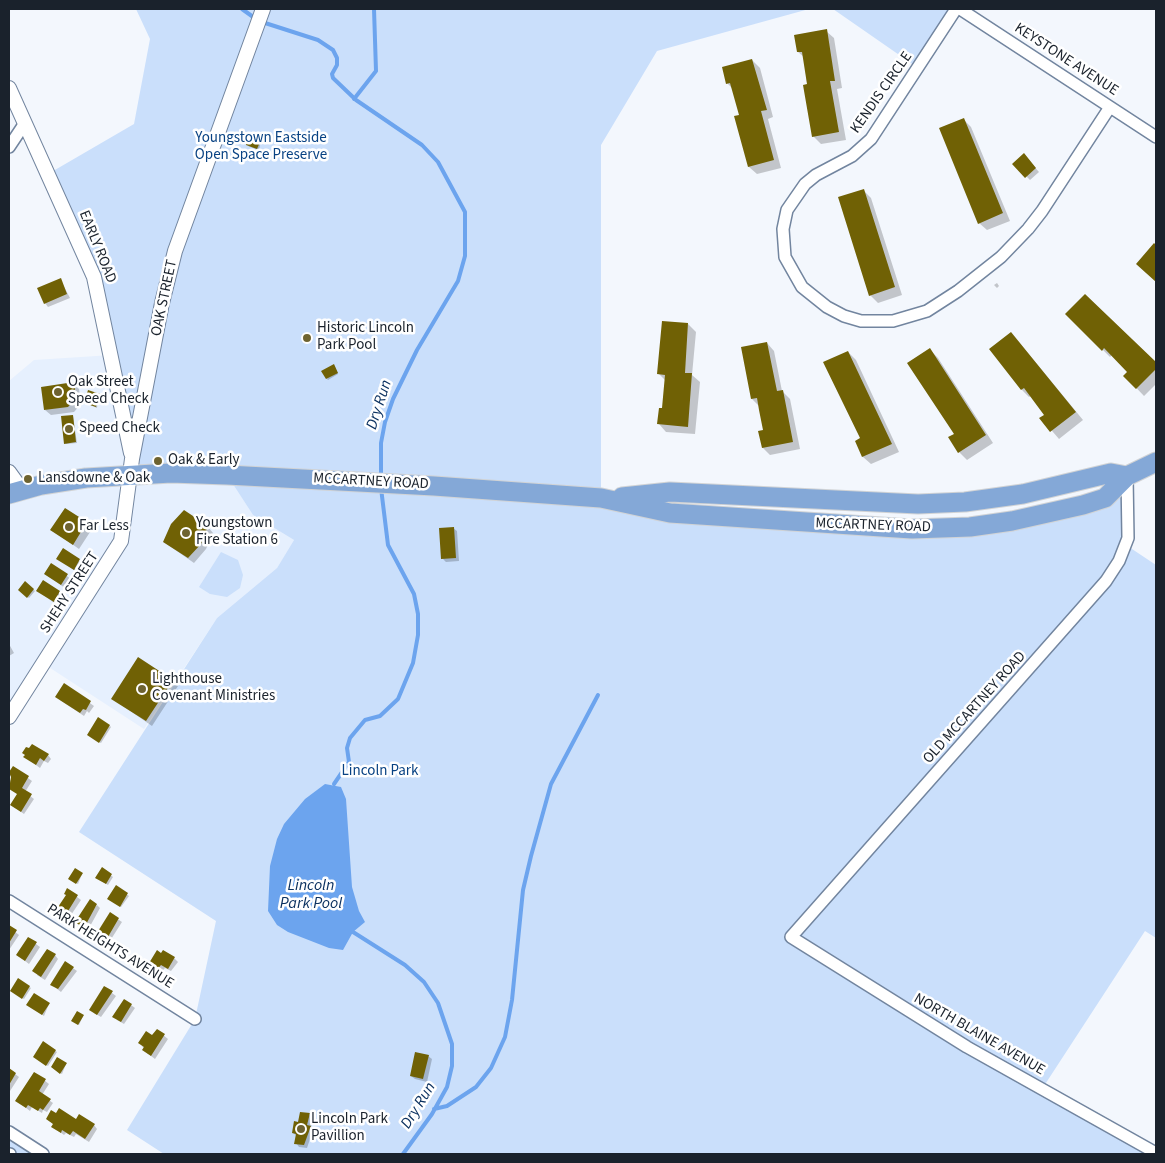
<!DOCTYPE html>
<html>
<head>
<meta charset="utf-8">
<style>
	body { margin:0 }
	#map { position:relative; width:1165px; height:1163px; overflow:hidden; background:#f3f7fd; font-family:"Source Sans 3",sans-serif }
	canvas { display:block }
	.frame { position:absolute; inset:0; border:10px solid #1a222c; pointer-events:none }
</style>
</head>
<body>
<div id="map">
<canvas width="1165" height="1163"></canvas>
<div class="frame"></div>
</div>
<script>
const c = document.querySelector('canvas').getContext('2d');
c.lineJoin = 'round';
function paint(path, color) {
  c.fillStyle = color;
  c.fill(path, 'evenodd');
}
function shape(rows) {
  const path = new Path2D();
  for (const r of rows) {
    path.moveTo(r[0], r[1]);
    for (let i = 2; i < r.length; i += 2) path.lineTo(r[i], r[i + 1]);
  }
  return path;
}
function strokePath(path, color, width, dash) {
  c.strokeStyle = color;
  c.lineWidth = width;
  c.lineCap = dash ? 'butt' : 'round';
  c.setLineDash(dash || []);
  c.stroke(path);
}
function write(font, color, halo, rows, align = 'center') {
  c.font = font + ' "Source Sans 3",sans-serif';
  c.lineWidth = 5;
  c.setLineDash([]);
  c.textBaseline = 'middle';
  c.strokeStyle = halo;
  c.fillStyle = color;
  for (const [text, x, y, turn = 0] of rows) {
    c.save();
    c.translate(x, y);
    c.rotate((+turn || 0) * Math.PI / 180);
    c.textAlign = isNaN(turn) ? turn : align;
    if (halo) c.strokeText(text, 0, 0);
    c.fillText(text, 0, 0);
    c.restore();
  }
}
const built = shape([
	[112,355,227,475,253,515,294,540,277,568,217,618,144,729,44,664,9,716,9,381,34,360]
]);
const green = shape([
	[136,9,809,9,657,51,601,145,601,498,912,529,1083,505,1127,476,1126,545,1156,565,1156,938,1145,931,1042,1089,1156,1154,164,1154,127,1130,195,1019,216,921,79,832,217,618,277,568,294,540,253,515,227,475,131,475,101,300,48,174,134,124,150,39],
	[833,9,956,9,918,68],
	[221,552,238,560,243,575,240,588,227,597,210,594,199,587],
	[9,1132,43,1154,10,1154]
]);
const water = shape([
	[325,784,341,787,346,799,352,887,359,911,365,922,353,932,343,950,329,948,288,932,277,925,268,911,270,866,277,839,284,824,305,799]
]);
const shadow = shape([
	[826,31,834,38,842,88,837,89,846,140,821,144,813,136,804,57,798,52],
	[752,60,760,68,773,117,768,119,781,168,757,174,749,167,735,117,741,116,734,90,727,83],
	[963,119,971,127,1010,221,987,230,979,223],
	[262,136,259,150,248,146],
	[1024,155,1039,172,1030,180,1014,164],
	[863,190,871,198,902,295,878,303,870,295],
	[60,279,70,298,48,307,45,303],
	[997,283,999,286,997,288,994,285],
	[1085,296,1156,364,1156,384,1144,396,1125,376,1129,372,1112,355,1110,357,1067,314],
	[688,324,696,332,692,375,700,382,695,434,666,432,659,424,663,409,666,381,659,374],
	[1018,341,1083,420,1059,439,1041,418,1046,415,1031,396,1029,397,1022,390],
	[767,343,774,351,782,391,790,399,800,449,770,455,763,448,764,431,759,406,752,399],
	[930,350,938,358,993,443,967,460,959,452,956,434],
	[848,352,856,360,899,452,871,464,863,457,856,442,862,439],
	[335,367,338,374,328,380,327,379],
	[73,384,79,389,81,404,74,412,51,415,45,410],
	[99,395,97,408,86,403],
	[73,416,77,443,66,444,65,443],
	[65,509,92,529,79,549,52,530],
	[208,527,213,533,206,549,194,563,164,542],
	[453,528,457,531,459,561,446,562,443,559],
	[63,550,83,564,77,572,58,559],
	[51,565,71,579,65,588,45,574],
	[43,582,63,596,57,605,38,591],
	[25,583,35,591,29,598,20,590],
	[9,644,14,653,9,656],
	[172,681,178,686,152,726,113,699],
	[65,685,94,706,89,713,87,711,84,716,60,700],
	[110,726,111,727,101,743,90,736],
	[48,755,51,759,48,763,44,761,40,768,25,757],
	[13,767,32,781,25,792,34,799,24,814,11,805,18,794,9,783,12,778,9,774],
	[102,869,113,877,108,885,98,879],
	[82,874,78,884,71,880],
	[116,887,129,896,121,907,110,900],
	[68,890,81,900,69,918,61,913],
	[97,905,100,908,88,930,80,925],
	[110,914,122,922,108,944,100,939],
	[9,927,19,935,9,950],
	[28,938,40,947,29,964,17,955],
	[55,955,58,959,45,980,37,975],
	[174,958,178,962,171,971,165,968,158,976,148,968],
	[66,963,77,971,61,992,52,985],
	[19,980,31,988,24,999,13,992],
	[104,987,116,996,101,1017,94,1013],
	[49,1004,44,1016,29,1006],
	[131,1005,135,1008,124,1024,117,1020],
	[83,1016,79,1025,74,1022],
	[157,1030,168,1039,155,1059,147,1053,140,1043,153,1037],
	[43,1043,57,1052,48,1066,36,1058],
	[428,1056,432,1059,427,1082,415,1079,411,1076],
	[66,1064,62,1074,53,1068],
	[10,1070,19,1077,10,1091,9,1090],
	[35,1073,49,1084,42,1095,53,1103,47,1112,43,1110,42,1113,32,1107,30,1111,17,1101],
	[309,1115,313,1118,311,1128,313,1130,307,1148,299,1147,296,1143,297,1136,293,1133],
	[76,1121,94,1125,97,1129,89,1142,76,1134,74,1137,66,1133,64,1135,53,1127,54,1124]
]);
const stream = shape([
	[242,9,256,19],
	[262,22,318,40,333,50,337,58,337,65,332,74,333,78,356,100,422,145,438,162,465,212,465,256,458,281,417,350,393,399,385,422,381,443,381,478],
	[354,99,376,71,374,9],
	[334,784,349,762,347,748,350,738,365,720,380,716,398,699,413,663,418,635,418,614,414,594,388,545,381,488],
	[353,932,405,965,424,982,438,1003,452,1044,452,1066,447,1087,432,1114,403,1154],
	[434,1109,447,1106,476,1087,491,1068,505,1037,512,1000,523,890,531,856,551,784,598,695]
]);
const building = shape([
	[827,29,835,81,830,81,839,132,812,137,803,85,807,84,802,52,797,52,794,35],
	[752,59,767,110,761,111,774,160,748,167,734,116,739,115,730,83,726,84,722,67],
	[964,118,1003,213,978,224,939,128],
	[257,133,263,135,257,149,246,145,250,134,256,136],
	[1024,153,1036,168,1025,178,1012,164],
	[864,189,895,287,869,296,838,197],
	[1154,243,1156,245,1156,282,1136,264],
	[61,278,67,294,44,304,37,288],
	[1085,294,1156,362,1156,369,1136,389,1123,376,1127,372,1104,348,1102,351,1065,314],
	[662,321,688,323,685,373,692,373,688,427,657,424,659,408,662,408,665,375,657,374],
	[1011,332,1076,412,1050,432,1039,418,1044,415,1024,388,1021,390,989,349],
	[767,342,777,391,783,390,793,442,762,448,758,431,763,430,759,410,757,398,751,399,741,347],
	[930,348,986,435,958,453,948,437,954,434,907,363],
	[848,351,892,444,862,457,855,441,860,438,823,362],
	[334,364,338,373,326,379,321,371],
	[74,382,76,398,68,407,44,410,41,387],
	[88,390,100,394,96,407,84,403],
	[73,415,76,442,64,444,61,416],
	[65,508,87,522,73,545,50,530],
	[184,510,208,526,201,544,188,558,163,542,171,524],
	[454,527,456,558,441,559,439,528],
	[63,548,80,559,74,570,56,559],
	[51,563,68,574,61,585,44,574],
	[43,580,60,591,54,602,36,591],
	[25,581,34,589,27,598,18,590],
	[138,657,173,680,146,721,111,699],
	[64,683,91,701,86,710,83,709,80,713,55,697],
	[98,717,110,725,99,743,87,735],
	[32,744,49,754,44,761,40,758,36,765,23,757,25,755,22,753,26,747,29,748],
	[13,766,29,776,22,788,32,794,21,812,10,805,17,794,9,789,11,777,9,772],
	[102,867,112,874,106,884,95,878],
	[75,868,83,873,76,884,68,879],
	[116,885,128,893,120,907,107,899],
	[67,888,78,895,65,916,56,910,66,895,64,894],
	[90,899,97,904,84,928,75,922],
	[110,912,119,918,105,942,95,936],
	[9,925,17,930,9,943],
	[28,937,37,942,25,961,16,955],
	[47,949,56,954,41,977,32,971],
	[157,950,161,953,163,950,175,957,168,969,161,965,154,973,146,968],
	[65,961,74,967,58,989,50,985],
	[18,978,30,986,22,999,10,991],
	[104,986,113,991,97,1015,89,1010],
	[34,993,50,1003,42,1015,26,1005],
	[124,999,132,1004,121,1022,112,1017],
	[77,1011,84,1015,78,1025,71,1021],
	[157,1029,165,1034,151,1056,142,1050,144,1047,138,1043,146,1031,152,1035],
	[43,1041,56,1050,46,1066,33,1057],
	[415,1052,429,1055,423,1079,410,1076],
	[57,1057,67,1063,60,1074,51,1067],
	[9,1068,16,1073,9,1085],
	[34,1072,46,1079,39,1091,51,1099,43,1110,40,1108,38,1111,28,1105,26,1108,15,1101],
	[59,1108,76,1119,79,1114,95,1124,85,1139,73,1131,70,1135,62,1130,61,1133,51,1127,53,1124,46,1119,51,1110,56,1113],
	[300,1112,310,1113,307,1125,311,1126,304,1145,294,1144,296,1134,292,1133,294,1121,298,1122]
]);
const minor = shape([
	[956,9,871,139,852,156,816,175,805,184,787,210,783,229,785,257,802,287,827,307,844,316,861,321,893,321,927,311,958,291,1001,257,1028,229,1042,211,1110,107],
	[960,9,1156,137],
	[9,147,25,123],
	[1127,476,1128,538,1119,561,1106,581,791,937,967,1047,1156,1153],
	[9,901,195,1019],
	[9,1132,43,1154],
	[9,1154,10,1154]
]);
const tertiary = shape([
	[9,88,94,277,131,453],
	[9,472,22,490],
	[9,717,121,541,132,459,162,303,175,251,263,9]
]);
const trunk = shape([
	[9,494,41,485,86,478,171,473,227,475,434,486,601,498,670,513,912,529,970,527,1012,521,1083,505,1105,498,1127,476,1156,462],
	[622,497,670,492,918,504,965,502,1023,494,1111,473,1127,476]
]);
const markers = [
	[307,338,5,"#6e6330"],
	[58,392,5,"#6e6330"],
	[69,429,5,"#6e6330"],
	[158,461,5,"#6e6330"],
	[28,479,5,"#6e6330"],
	[69,527,5,"#6e6330"],
	[186,533,5,"#6e6330"],
	[142,689,5,"#6e6330"],
	[301,1129,5,"#6e6330"]
];
const streetNames = [
	["KEYSTONE AVENUE",1066,60,33],
	["KENDIS CIRCLE",882,93,-55],
	["EARLY ROAD",97,247,68],
	["OAK STREET",165,298,-78],
	["MCCARTNEY ROAD",371,482,3],
	["MCCARTNEY ROAD",873,526,2],
	["SHEHY STREET",70,593,-57],
	["OLD MCCARTNEY ROAD",975,708,-48],
	["PARK HEIGHTS AVENUE",110,947,32],
	["NORTH BLAINE AVENUE",979,1035,30]
];
const parkNames = [
	["Youngstown Eastside",261,139],
	["Open Space Preserve",261,156],
	["Lincoln Park",380,772]
];
const poiNames = [
	["Historic Lincoln",317,329],
	["Park Pool",317,346],
	["Oak Street",68,383],
	["Speed Check",68,400],
	["Speed Check",79,429],
	["Oak & Early",168,461],
	["Lansdowne & Oak",38,479],
	["Youngstown",196,524],
	["Fire Station 6",196,541],
	["Far Less",79,527],
	["Lighthouse",152,680],
	["Covenant Ministries",152,697],
	["Lincoln Park",311,1120],
	["Pavillion",311,1137]
];
const waterNames = [
	["Dry Run",380,405,-72],
	["Lincoln",311,886],
	["Park Pool",311,904],
	["Dry Run",419,1106,-58]
];
paint(built, '#e6f0fe');
paint(green, '#cadffb');
paint(water, '#6ca4ee');
paint(shadow, '#0003');
strokePath(stream, '#6ca4ee', 4);
paint(building, '#706105');
strokePath(minor, '#72859f', 14);
strokePath(tertiary, '#72859f', 16);
strokePath(trunk, '#d1d3d5', 21);
strokePath(minor, '#fff', 11);
strokePath(tertiary, '#fff', 14);
strokePath(trunk, '#84a8d7', 19);
for (const [x, y, r, color] of markers) {
  const dot = new Path2D();
  dot.arc(x, y, r, 0, 2 * Math.PI);
  c.fillStyle = color;
  c.fill(dot);
  strokePath(dot, '#fff', 2);
}
write('15px', '#1a222c', '#fff', streetNames);
write('15px', '#084283', '#fff', parkNames);
write('15px', '#1a222c', '#fff', poiNames, 'left');
write('italic 16px', '#0c3261', '#fff', waterNames);
</script>
</body>
</html>
